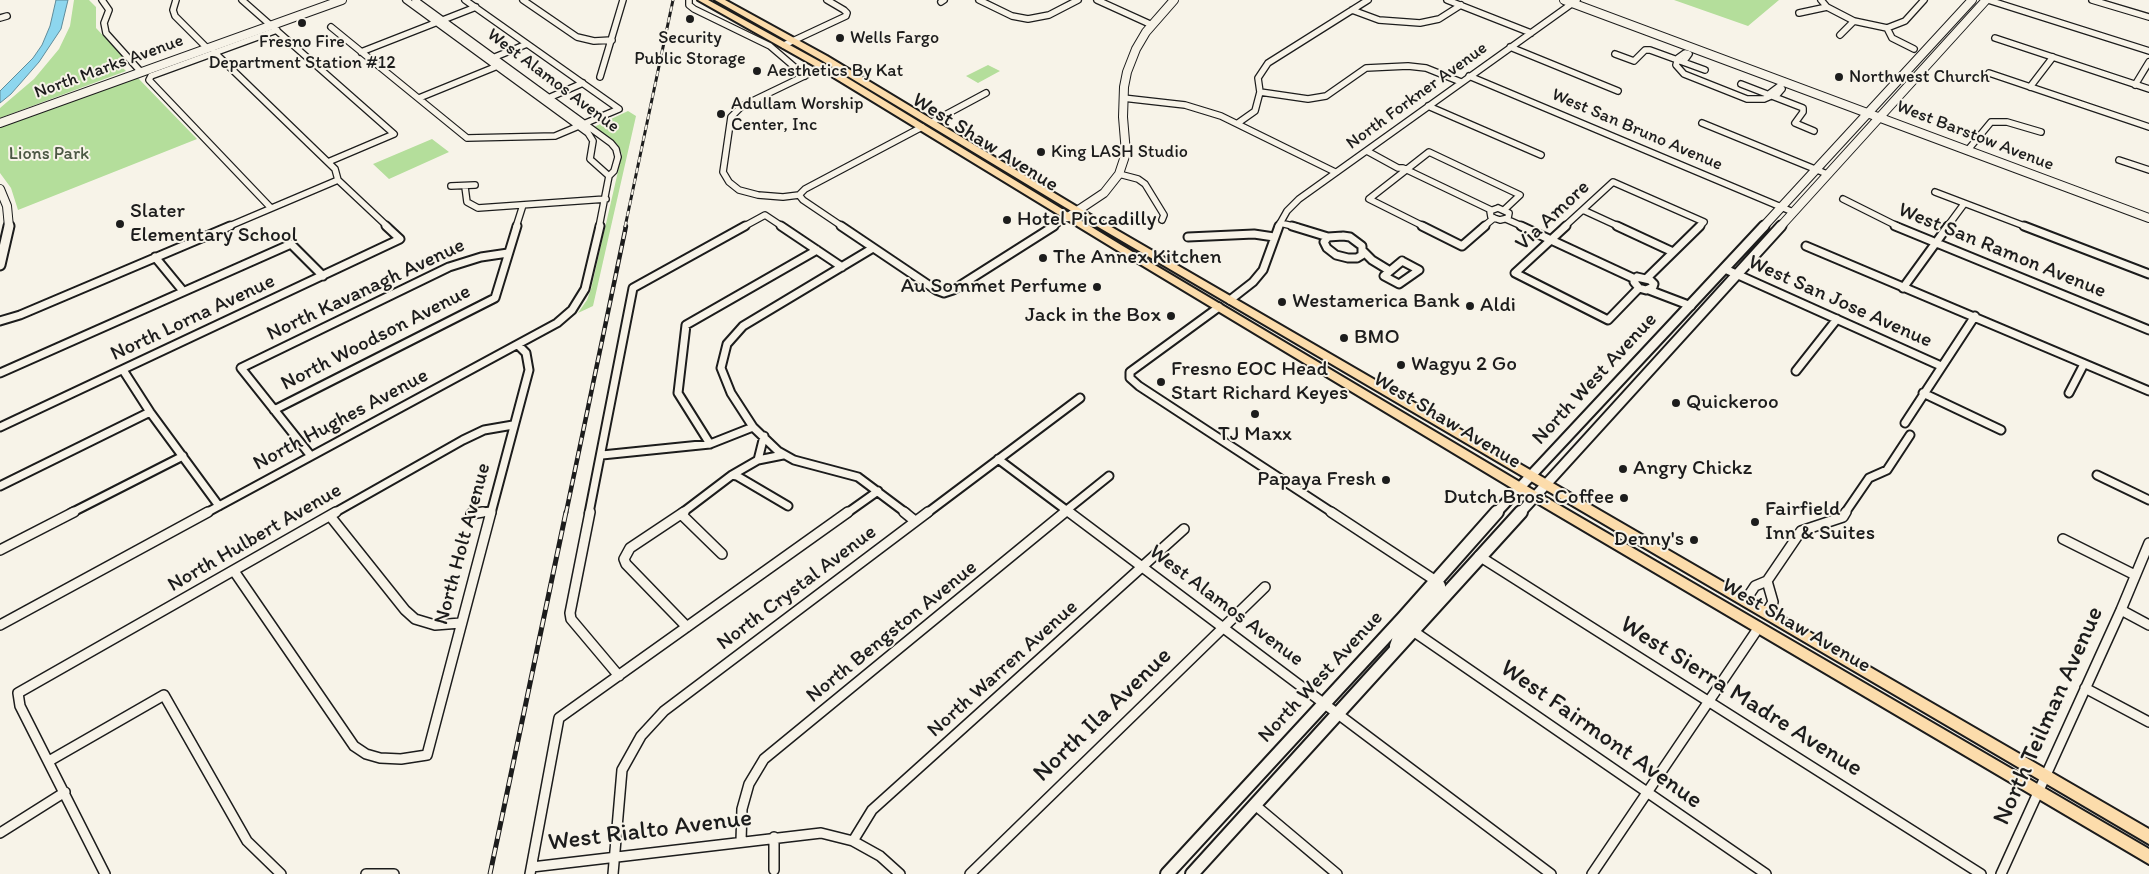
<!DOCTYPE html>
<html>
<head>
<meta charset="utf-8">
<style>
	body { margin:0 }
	canvas { display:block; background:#f7f3e8 }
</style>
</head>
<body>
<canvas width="2149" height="874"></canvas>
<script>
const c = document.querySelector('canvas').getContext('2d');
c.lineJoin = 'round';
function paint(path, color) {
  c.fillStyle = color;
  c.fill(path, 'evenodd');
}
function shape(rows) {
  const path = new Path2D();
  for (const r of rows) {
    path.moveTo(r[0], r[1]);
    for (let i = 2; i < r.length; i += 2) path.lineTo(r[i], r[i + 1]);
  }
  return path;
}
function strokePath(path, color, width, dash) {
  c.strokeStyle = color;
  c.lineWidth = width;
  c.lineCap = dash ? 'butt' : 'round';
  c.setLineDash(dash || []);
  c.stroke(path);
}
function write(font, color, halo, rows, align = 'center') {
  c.font = font + ' Itim,sans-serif';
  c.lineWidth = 4;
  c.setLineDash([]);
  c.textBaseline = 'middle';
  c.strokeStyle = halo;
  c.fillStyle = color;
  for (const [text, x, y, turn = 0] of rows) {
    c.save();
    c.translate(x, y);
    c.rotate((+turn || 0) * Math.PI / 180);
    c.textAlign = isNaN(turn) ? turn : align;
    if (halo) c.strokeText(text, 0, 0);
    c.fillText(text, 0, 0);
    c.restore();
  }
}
const green = shape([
	[74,0,89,0,96,7,96,28,126,60,123,68,126,71,0,118,0,108,34,79,59,49,70,26],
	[1674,0,1779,0,1748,26],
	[988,65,1000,71,978,83,966,76],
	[138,78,197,139,18,210,11,188,0,173,0,127],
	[628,111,636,116,593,306,578,313,587,300,591,289,622,154,617,144,594,127],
	[432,139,449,152,389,179,373,164]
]);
const water = shape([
	[56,0,68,0,61,29,39,62,11,94,0,103,0,91,33,58,42,45,50,26,56,0]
]);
const streetFar2 = shape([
	[102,0,109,10,104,23,106,33,141,72],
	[176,0,173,10,175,16,207,48],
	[242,0,394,134,328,162],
	[406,0,588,133,593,141,590,159,609,176],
	[415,0,611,143,616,149,618,157,614,171,609,176],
	[523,0,577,37,594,41,612,40],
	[689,0,689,5,694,9,770,46,805,76],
	[979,0,1012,16,1028,19,1049,15,1078,0],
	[1097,0,1152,25],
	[1447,0,1531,33],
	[1988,0,2149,51],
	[2092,0,2149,17],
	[941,2,944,0],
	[1827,7,1854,21,1887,28,1905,21,1924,0],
	[1352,10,1379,20,1420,23,1439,19,1461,5],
	[1799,13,1827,7,1821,0],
	[0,18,7,16],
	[331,27,467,138,555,136,619,109,465,0],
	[1887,28,1892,38,1914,49],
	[1840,35,1854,21],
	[1995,38,2149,89],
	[784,45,846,16,847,13,844,10,827,0],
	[1510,47,1618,91],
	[214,52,335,169,338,180,388,227],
	[361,52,476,7],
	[1615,54,1634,61,1645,50,1650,50,1705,70],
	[490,59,527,44],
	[1678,61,1684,61,1689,54,1685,53,1678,58,1676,65,1684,74,1747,99,1764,99,1771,96],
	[1989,73,2149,127],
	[1469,76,1793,212],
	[600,77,623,0],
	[1741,84,1803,108,1803,112,1795,123,1814,131],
	[2135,85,2149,62],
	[2030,87,2053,57],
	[1780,88,1782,89,1776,96,1769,94,1785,82],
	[1260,92,1308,99,1326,96,1366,68,1408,66,1426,68,1461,82],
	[419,98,500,65],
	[1123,98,1185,105,1221,116,1335,172],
	[546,99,583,83],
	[1428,106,1541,155],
	[932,122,986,93],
	[1238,123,1255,111,1260,92,1258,78,1268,63,1368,0],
	[1702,123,1827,174],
	[1367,151,1398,168,1403,168,1491,210],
	[1967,151,1991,122,2007,122,2041,132],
	[2119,160,2149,170],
	[1119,174,1138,179,1145,184,1164,215,1162,220],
	[451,186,475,185],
	[465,187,467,202,478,208,606,199],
	[1935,192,2027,227],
	[799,195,803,200,843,227],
	[799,195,783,197,758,195,739,190,729,182,723,172,731,117,742,106,823,67],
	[799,195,805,189,922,127],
	[1843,199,1899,227],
	[271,208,149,80,151,76,277,30],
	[1498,208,1509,213,1508,218,1500,220,1491,217,1490,211,1498,208],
	[1583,210,1620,227],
	[1506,219,1524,227],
	[1280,223,1297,227],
	[227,227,338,180],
	[516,227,523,205],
	[599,227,609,176],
	[743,227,765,215,783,227],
	[1052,227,1068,217],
	[1278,227,1287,211,1299,199,1577,0],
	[1425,227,1369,199,1429,152,1520,195,1504,210],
	[1483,227,1494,218],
	[1564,227,1613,182,1704,222,1699,227],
	[1947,227,1964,204]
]);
const streetFar1 = shape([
	[781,226,842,267],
	[841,226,936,290,944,293,953,290,1054,226],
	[1292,226,1328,237],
	[1422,226,1462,246,1485,226],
	[1521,226,1635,279],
	[1566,226,1515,273,1608,320,1639,288],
	[1617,226,1673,252],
	[1895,226,2149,330],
	[2024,226,2149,274],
	[1343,236,1350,237,1362,246,1362,255,1357,258,1348,258,1336,255,1327,248,1324,242,1328,237,1343,236],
	[1188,237,1254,234,1274,237],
	[1806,246,2149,391],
	[873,248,743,326,727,344,721,368,731,393,753,427,778,451,794,460,858,477,906,513],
	[1364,252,1372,260,1390,271],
	[155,257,183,291],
	[1402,261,1419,270,1399,284,1384,276,1402,261],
	[1725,269,1941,366],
	[1637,277,1650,280,1654,284,1653,287,1646,290,1639,288,1634,282,1637,277],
	[1647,278,1700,226],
	[1903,288,1948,226],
	[1649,290,1691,306],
	[1230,300,1253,282,1263,270,1279,226],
	[1219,307,1130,372,1130,378,1139,386,1333,513],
	[0,321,20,315,230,226],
	[123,370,150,412,219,506],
	[1796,371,1837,319],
	[0,373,291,244,323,276],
	[1923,393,2001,430],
	[2069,393,2084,364],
	[274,410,495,298,517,226],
	[1905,423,1975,316],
	[0,427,400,239,386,226],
	[764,436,758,460,783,455],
	[710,444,678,393,686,325,817,250],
	[602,455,710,444,753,427],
	[311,456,241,368,449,267,481,257,508,253],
	[998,459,1070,513],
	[732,475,758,460],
	[2097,475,2149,500],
	[0,486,150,412],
	[71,513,183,456],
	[206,513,557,323,572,310,585,289,600,226],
	[334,513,463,440,484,430,513,425],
	[475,513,491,511],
	[491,513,529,370,526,353,518,345],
	[589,513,633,288,745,226],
	[682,513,732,475,737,476,788,506],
	[847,513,878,491],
	[927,513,1080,398],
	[1063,513,1109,476],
	[1845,513,1869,478,1887,470,1910,435]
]);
const street = shape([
	[590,512,570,613,571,619,619,676],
	[684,512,630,548,624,559,626,564,687,627],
	[904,512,915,521],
	[1069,512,1551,874],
	[1331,512,1436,581],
	[471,514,483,512],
	[681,514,722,554],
	[330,516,405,610,415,619,435,625,461,623],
	[2063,539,2135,575],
	[0,550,74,512],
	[1479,556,1981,874],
	[234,571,354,746,366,754,380,758,401,759,427,755,491,512],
	[1745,601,1755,586,1767,581,1801,531,1843,517,1846,512],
	[2121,610,2149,625],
	[1766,613,1773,602,1767,581],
	[0,625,208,512],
	[1413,631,1766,874],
	[2085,688,2149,722],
	[49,761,164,695,247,841,281,874],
	[1255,805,1337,874],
	[0,833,65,792],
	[774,837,774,870],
	[741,841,742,809,749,784,764,759,1065,512],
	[853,841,872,810,1184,529],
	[532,867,821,833,853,841,880,856,900,874],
	[105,874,20,706,18,693,336,512],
	[366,874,394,874],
	[530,874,559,718,848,512],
	[613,874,622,770,641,736,664,711,928,512],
	[970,874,1265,587],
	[1592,874,1759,627],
	[2001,874,2121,610,2149,543]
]);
const secondaryFar2 = shape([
	[1564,0,2149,218],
	[0,123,342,0],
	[0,189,7,206,9,227],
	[1068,217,1104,193,1119,174,1126,153,1123,117,1124,87,1127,72,1136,49,1146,32,1174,0],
	[1763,227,1972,0],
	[1780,227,1986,0]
]);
const secondaryFar1 = shape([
	[0,265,9,226],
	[1496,513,1764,226],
	[1520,513,1781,226]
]);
const secondary = shape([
	[1396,646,1400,635,1437,592,1439,586,1436,581],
	[1167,874,1403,618,1497,512],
	[1192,874,1521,512]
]);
const primary = shape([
	[698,0,708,0,826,65,1121,245,1523,484,2149,849,2149,864,1515,490,1115,249,820,69,698,0],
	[715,0,725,0,827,56,1089,214,2149,829,2149,844,1083,218,821,60,715,0]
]);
const railFar2 = shape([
	[625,227,673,0]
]);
const railFar1 = shape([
	[566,513,626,226]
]);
const rail = shape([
	[490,874,566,512]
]);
const markers = [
	[690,19,5,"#1c1c1c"],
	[302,23,5,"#1c1c1c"],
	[840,38,5,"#1c1c1c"],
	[757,71,5,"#1c1c1c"],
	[1839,77,5,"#1c1c1c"],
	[721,114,5,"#1c1c1c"],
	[1041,152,5,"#1c1c1c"],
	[1007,220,5,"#1c1c1c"],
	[120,224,5,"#1c1c1c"],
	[1043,258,5,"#1c1c1c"],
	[1097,287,5,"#1c1c1c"],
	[1282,302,5,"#1c1c1c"],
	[1470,306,5,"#1c1c1c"],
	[1171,316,5,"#1c1c1c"],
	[1344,338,5,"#1c1c1c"],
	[1401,365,5,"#1c1c1c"],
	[1161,382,5,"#1c1c1c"],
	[1676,403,5,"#1c1c1c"],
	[1255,414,5,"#1c1c1c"],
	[1623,469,5,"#1c1c1c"],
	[1386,480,5,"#1c1c1c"],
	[1624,498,5,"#1c1c1c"],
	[1755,522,5,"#1c1c1c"],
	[1694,540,5,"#1c1c1c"]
];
const farPoinames = [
	["Security",690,38,"center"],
	["Public Storage",690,59,"center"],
	["Wells Fargo",850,38],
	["Fresno Fire",302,42,"center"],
	["Department Station #12",302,63,"center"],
	["Aesthetics By Kat",767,71],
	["Northwest Church",1849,77],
	["Adullam Worship",731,104],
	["Center, Inc",731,125],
	["King LASH Studio",1051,152]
];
const farStreetnames = [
	["North Marks Avenue",109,67,-20],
	["West Alamos Avenue",553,81,37],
	["North Forkner Avenue",1417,96,-36],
	["West San Bruno Avenue",1637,130,23],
	["West Barstow Avenue",1975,136,21]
];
const farParknames = [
	["Lions Park",49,154]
];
const streetNames = [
	["West Shaw Avenue",985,143,32],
	["Via Amore",1553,216,-43],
	["West San Ramon Avenue",2002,251,22],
	["North Kavanagh Avenue",366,290,-25],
	["West San Jose Avenue",1840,302,24],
	["North Lorna Avenue",193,318,-25],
	["North Woodson Avenue",376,338,-27],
	["North West Avenue",1595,379,-47],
	["North Hughes Avenue",341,420,-28],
	["West Shaw Avenue",1447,421,31],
	["North Hulbert Avenue",255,538,-30],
	["North Holt Avenue",463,544,-75],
	["North Crystal Avenue",797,588,-37],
	["West Alamos Avenue",1226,606,37],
	["West Shaw Avenue",1796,626,30],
	["North Bengston Avenue",892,632,-39],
	["North Warren Avenue",1003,669,-42],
	["North West Avenue",1321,677,-47]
];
const poiNames = [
	["Slater",130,212],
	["Elementary School",130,236],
	["Hotel Piccadilly",1017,220],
	["The Annex Kitchen",1053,258],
	["Au Sommet Perfume",1087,287,"right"],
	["Westamerica Bank",1292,302],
	["Aldi",1480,306],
	["Jack in the Box",1161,316,"right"],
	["BMO",1354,338],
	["Wagyu 2 Go",1411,365],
	["Fresno EOC Head",1171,370],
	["Start Richard Keyes",1171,394],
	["Quickeroo",1686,403],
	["TJ Maxx",1255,435,"center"],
	["Angry Chickz",1633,469],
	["Papaya Fresh",1376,480,"right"],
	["Dutch Bros. Coffee",1614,498,"right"],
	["Fairfield",1765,510],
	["Inn & Suites",1765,534],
	["Denny's",1684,540,"right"]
];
const nearStreetnames = [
	["West Sierra Madre Avenue",1741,697,32],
	["North Ila Avenue",1103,715,-44],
	["North Teilman Avenue",2049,716,-66],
	["West Fairmont Avenue",1601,735,35],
	["West Rialto Avenue",650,831,-7]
];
paint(green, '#b4de9b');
paint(water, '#8dd6ee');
strokePath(water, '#608c9a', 1);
strokePath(streetFar2, '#1c1c1c', 8);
strokePath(streetFar1, '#1c1c1c', 11);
strokePath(street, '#1c1c1c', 12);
strokePath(secondaryFar2, '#1c1c1c', 10);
strokePath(secondaryFar1, '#1c1c1c', 13);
strokePath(secondary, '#1c1c1c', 16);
strokePath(primary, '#1c1c1c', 4);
strokePath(streetFar2, '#f7f3e8', 5.5);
strokePath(streetFar1, '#f7f3e8', 7);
strokePath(street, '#f7f3e8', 9);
strokePath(secondaryFar2, '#f7f3e8', 8);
strokePath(secondaryFar1, '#f7f3e8', 9);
strokePath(secondary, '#f7f3e8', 12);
paint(primary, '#fcdcab');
strokePath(railFar2, '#1c1c1c', 3);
strokePath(railFar1, '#1c1c1c', 4.5);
strokePath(rail, '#1c1c1c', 5);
strokePath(railFar2, '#f7f3e8', 2, [5.5]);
strokePath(railFar1, '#f7f3e8', 2.5, [7]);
strokePath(rail, '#f7f3e8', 3, [9]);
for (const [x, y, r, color] of markers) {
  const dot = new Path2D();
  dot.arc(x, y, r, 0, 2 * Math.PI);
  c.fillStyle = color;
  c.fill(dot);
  strokePath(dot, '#f7f3e8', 2);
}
write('18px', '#1c1c1c', '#f7f3e8', farPoinames, 'left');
write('18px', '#1c1c1c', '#f7f3e8', farStreetnames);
write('18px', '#4a5642', '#f7f3e8', farParknames);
write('21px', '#1c1c1c', '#f7f3e8', streetNames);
write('21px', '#1c1c1c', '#f7f3e8', poiNames, 'left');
write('25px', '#1c1c1c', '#f7f3e8', nearStreetnames);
</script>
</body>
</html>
